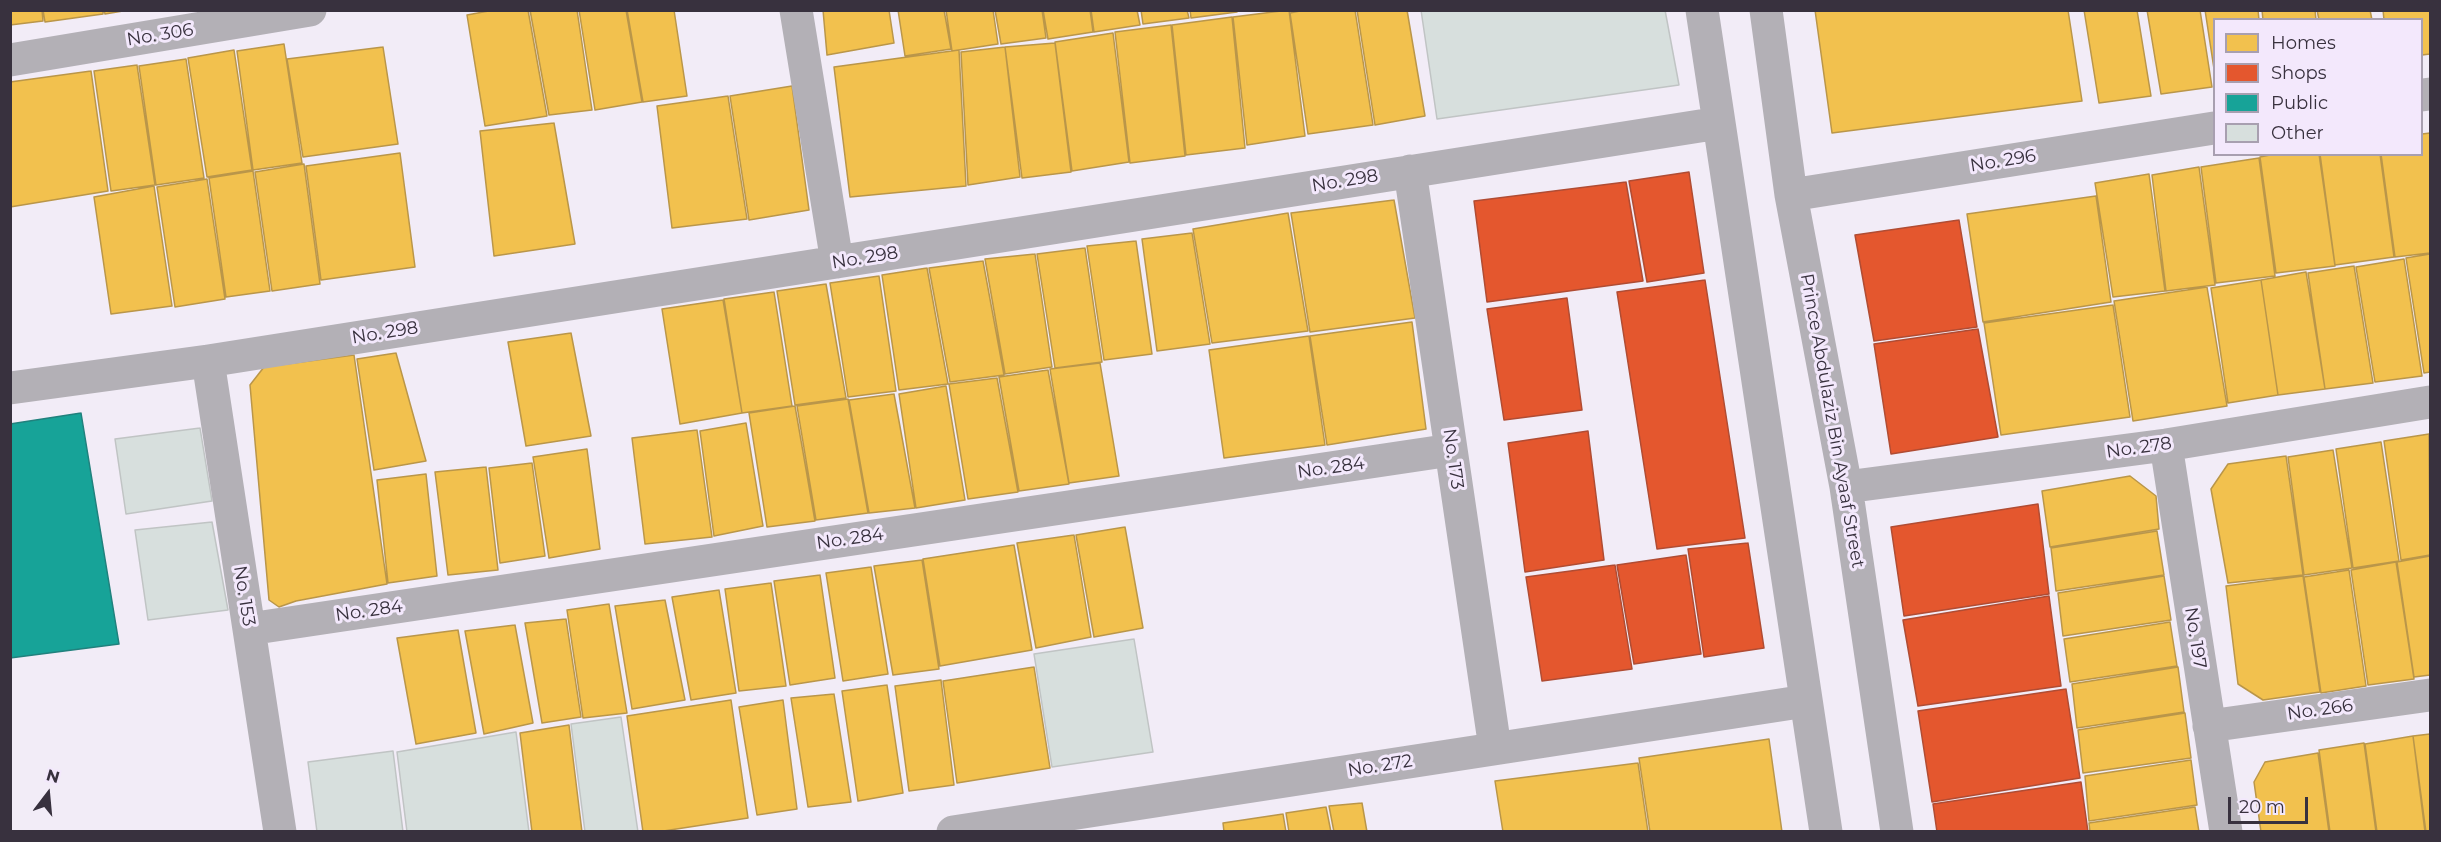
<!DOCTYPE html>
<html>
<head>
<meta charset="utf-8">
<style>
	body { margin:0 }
	#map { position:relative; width:2441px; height:842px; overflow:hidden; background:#f2ecf7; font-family:Montserrat,sans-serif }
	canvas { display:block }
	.frame { position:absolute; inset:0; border:12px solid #38313e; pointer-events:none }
	.legend { position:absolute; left:2213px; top:18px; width:210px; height:138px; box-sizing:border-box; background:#f3e8fc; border:2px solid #a89fb0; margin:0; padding:8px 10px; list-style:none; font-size:18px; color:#38313e }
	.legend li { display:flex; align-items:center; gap:12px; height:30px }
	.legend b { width:30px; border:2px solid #a89fb0 }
	.north { position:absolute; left:18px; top:764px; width:60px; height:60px; -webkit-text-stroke:4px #f3e8fc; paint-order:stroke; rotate:16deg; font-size:16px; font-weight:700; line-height:24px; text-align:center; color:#38313e }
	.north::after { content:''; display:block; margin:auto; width:21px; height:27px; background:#38313e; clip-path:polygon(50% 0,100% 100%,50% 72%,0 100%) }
	.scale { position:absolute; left:2228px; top:797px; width:80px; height:27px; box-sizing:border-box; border:3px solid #38313e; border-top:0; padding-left:8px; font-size:18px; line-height:21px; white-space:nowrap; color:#38313e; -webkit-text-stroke:4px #f3e8fc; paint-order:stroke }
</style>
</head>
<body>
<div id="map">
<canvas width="2441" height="842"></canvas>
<div class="frame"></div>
<ul class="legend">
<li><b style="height:16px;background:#f2c14e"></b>Homes</li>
<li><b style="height:16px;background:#e4572e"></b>Shops</li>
<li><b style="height:16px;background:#17a398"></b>Public</li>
<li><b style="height:16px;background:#d7dfdd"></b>Other</li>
</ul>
<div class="north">N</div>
<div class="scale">20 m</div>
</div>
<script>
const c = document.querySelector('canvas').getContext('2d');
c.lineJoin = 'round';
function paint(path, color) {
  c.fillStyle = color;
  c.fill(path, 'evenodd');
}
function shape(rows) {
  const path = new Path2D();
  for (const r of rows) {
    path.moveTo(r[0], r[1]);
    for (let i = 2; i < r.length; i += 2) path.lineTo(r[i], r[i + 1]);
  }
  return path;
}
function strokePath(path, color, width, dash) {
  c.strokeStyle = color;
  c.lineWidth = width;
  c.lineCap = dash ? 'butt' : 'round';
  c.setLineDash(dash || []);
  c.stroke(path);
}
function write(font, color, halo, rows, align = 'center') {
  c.font = font + ' Montserrat,sans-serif';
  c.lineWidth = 6;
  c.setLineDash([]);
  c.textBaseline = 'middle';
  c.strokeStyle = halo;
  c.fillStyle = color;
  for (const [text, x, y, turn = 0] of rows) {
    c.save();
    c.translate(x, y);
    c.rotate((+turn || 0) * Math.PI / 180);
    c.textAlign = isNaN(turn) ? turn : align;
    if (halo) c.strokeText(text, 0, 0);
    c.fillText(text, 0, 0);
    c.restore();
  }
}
const homes = shape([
	[10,10,42,10,43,21,10,25,10,10],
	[43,10,103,10,103,14,45,22,43,10],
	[104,10,129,10,105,14,104,10],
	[494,10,528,10,547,116,485,126,467,15,494,10],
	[530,10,577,10,592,110,549,115,530,10],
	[579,10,626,10,642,102,595,110,579,10],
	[627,10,674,10,687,96,643,102,627,10],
	[823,10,889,10,894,43,827,55,823,10],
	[898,10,944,10,951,49,905,56,898,10],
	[946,10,993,10,998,44,952,51,946,10],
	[995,10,1042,10,1046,38,1001,44,995,10],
	[1043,10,1090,10,1093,32,1048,39,1043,10],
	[1091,10,1137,10,1140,25,1094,32,1091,10],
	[1141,10,1187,10,1189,18,1143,24,1141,10],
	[1190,10,1237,10,1237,12,1191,18,1190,10],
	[1289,10,1305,136,1247,145,1233,17,1289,10],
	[1305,10,1355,10,1373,125,1308,134,1290,13,1305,10],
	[1357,10,1407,10,1425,116,1375,125,1357,10],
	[1815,10,2068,10,2082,101,1832,133,1815,10],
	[2084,10,2137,10,2151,96,2099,103,2084,10],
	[2147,10,2200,10,2212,87,2161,94,2147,10],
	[2205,10,2258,10,2259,20,2214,20,2214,69,2205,10],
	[2262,10,2315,10,2316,20,2263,20,2262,10],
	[2317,10,2370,10,2372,20,2319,20,2317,10],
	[2383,10,2430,10,2430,54,2422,55,2422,20,2384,20,2383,10],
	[1232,17,1245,148,1186,155,1172,25,1232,17],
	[1171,25,1185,156,1130,163,1115,32,1171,25],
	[1113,33,1129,162,1072,171,1055,42,1113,33],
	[1055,43,1071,172,1022,178,1005,47,1055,43],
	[284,44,302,163,253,170,237,51,284,44],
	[383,47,398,144,303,157,287,59,383,47],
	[1005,47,1020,177,968,185,961,52,1005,47],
	[234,50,252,170,207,177,188,58,234,50],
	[959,50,966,186,850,197,834,67,959,50],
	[186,59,204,178,156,185,139,66,186,59],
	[137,65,155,185,111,191,94,71,137,65],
	[91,71,108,191,10,207,10,82,91,71],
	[792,86,809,210,749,220,730,96,792,86],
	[728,96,747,219,672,228,657,106,728,96],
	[554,123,575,244,494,256,480,131,554,123],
	[2430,133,2430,253,2395,257,2381,154,2422,154,2422,134,2430,133],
	[400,153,415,267,321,280,306,166,400,153],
	[2275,154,2319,154,2335,266,2276,273,2260,157,2275,154],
	[2320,154,2380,154,2394,257,2335,265,2320,154],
	[2259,158,2275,276,2216,283,2201,167,2259,158],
	[304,164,320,284,272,291,255,172,304,164],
	[2199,167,2215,285,2166,291,2152,175,2199,167],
	[253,171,270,291,226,297,209,178,253,171],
	[2149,174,2165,291,2113,297,2095,183,2149,174],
	[207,179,225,299,175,307,157,187,207,179],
	[154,186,172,306,111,314,94,197,154,186],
	[2096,196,2111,302,1983,322,1967,214,2096,196],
	[1394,200,1415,318,1310,332,1291,213,1394,200],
	[1288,213,1308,331,1212,343,1193,229,1288,213],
	[1192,233,1210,344,1157,351,1142,239,1192,233],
	[1136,241,1152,354,1104,360,1087,246,1136,241],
	[1085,248,1102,362,1055,368,1037,254,1085,248],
	[1035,254,1052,367,1005,374,985,259,1035,254],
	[2430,254,2430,372,2424,373,2406,258,2430,254],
	[2404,259,2422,376,2375,382,2356,267,2404,259],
	[983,261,1004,375,950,382,929,268,983,261],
	[2354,266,2373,383,2325,389,2308,273,2354,266],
	[927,268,948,384,899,390,882,275,927,268],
	[2306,272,2325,389,2278,395,2261,280,2306,272],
	[879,276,896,391,848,397,830,283,879,276],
	[2261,280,2278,395,2228,403,2211,288,2261,280],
	[826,284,846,398,795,405,777,291,826,284],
	[2207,287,2227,406,2133,421,2114,301,2207,287],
	[774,292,792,406,742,413,724,299,774,292],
	[723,300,742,413,680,424,662,309,723,300],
	[2113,305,2130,417,2001,435,1984,323,2113,305],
	[1412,322,1426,429,1327,445,1310,336,1412,322],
	[571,333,591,436,526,446,508,342,571,333],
	[1309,336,1325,445,1224,458,1209,350,1309,336],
	[396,353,426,461,374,470,357,359,396,353],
	[354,355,387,584,296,601,279,607,269,600,250,385,264,367,354,355],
	[1100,363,1119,476,1069,483,1050,369,1100,363],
	[1048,370,1069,484,1019,491,999,377,1048,370],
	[997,378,1018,492,968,499,949,384,997,378],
	[946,386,965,500,916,508,899,394,946,386],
	[894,394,915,508,869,513,849,400,894,394],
	[848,399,868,513,816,520,797,406,848,399],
	[795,406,815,521,767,527,749,413,795,406],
	[746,423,763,526,714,536,700,431,746,423],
	[697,430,712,537,645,544,632,438,697,430],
	[2429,434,2430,555,2401,560,2384,441,2429,434],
	[2381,442,2399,561,2353,568,2336,449,2381,442],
	[587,449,600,549,549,558,533,457,587,449],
	[2333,450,2352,568,2304,575,2288,457,2333,450],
	[2286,456,2303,575,2228,583,2211,489,2228,464,2286,456],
	[532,463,545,556,500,563,489,468,532,463],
	[486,467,498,570,448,575,435,472,486,467],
	[426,474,437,576,388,583,377,480,426,474],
	[2130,476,2156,496,2159,529,2050,547,2042,491,2130,476],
	[1125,527,1143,628,1094,637,1076,535,1125,527],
	[2157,531,2164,575,2056,591,2051,548,2157,531],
	[1074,535,1091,637,1036,648,1017,543,1074,535],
	[1014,545,1032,650,940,666,923,559,1014,545],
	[2430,556,2430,675,2414,677,2397,562,2430,556],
	[922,560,939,669,893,675,874,566,922,560],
	[2396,562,2414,679,2368,685,2351,570,2396,562],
	[871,567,888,674,843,681,826,573,871,567],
	[2349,570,2366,686,2321,693,2304,577,2349,570],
	[820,575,835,678,790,685,774,581,820,575],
	[2164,576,2171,620,2063,636,2058,593,2164,576],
	[2303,576,2320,692,2263,700,2238,684,2226,586,2303,576],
	[771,583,786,686,739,691,725,589,771,583],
	[719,590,736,693,691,700,672,597,719,590],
	[665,600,685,700,632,709,615,606,665,600],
	[609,604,627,713,583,718,567,610,609,604],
	[566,619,581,717,542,723,525,623,566,619],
	[2170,622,2177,666,2070,682,2064,639,2170,622],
	[515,625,533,723,484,734,465,631,515,625],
	[458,630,476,733,416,744,397,638,458,630],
	[1034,667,1050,768,957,783,943,681,1034,667],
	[2178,667,2184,712,2077,728,2072,684,2178,667],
	[941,680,954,785,909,791,895,686,941,680],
	[887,685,903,793,858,801,842,691,887,685],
	[834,694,851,802,808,807,791,698,834,694],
	[731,700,748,818,657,832,643,832,627,716,731,700],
	[783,700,797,809,757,815,739,707,783,700],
	[2185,713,2191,758,2083,773,2078,730,2185,713],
	[569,725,582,832,532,832,520,733,569,725],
	[2430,734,2430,832,2426,832,2413,736,2430,734],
	[2413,736,2425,832,2377,832,2365,744,2413,736],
	[1769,739,1782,832,1650,832,1639,758,1769,739],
	[2364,743,2376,832,2330,832,2319,750,2364,743],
	[2318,753,2329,832,2261,832,2254,782,2265,762,2318,753],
	[2191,760,2197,805,2089,821,2085,776,2191,760],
	[1638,763,1648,832,1503,832,1495,781,1638,763],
	[1362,803,1367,832,1334,832,1329,806,1362,803],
	[1326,807,1331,832,1289,832,1286,813,1326,807],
	[2195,807,2199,832,2090,832,2089,823,2195,807],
	[1283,814,1286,832,1224,832,1223,823,1283,814]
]);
const shops = shape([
	[1689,172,1704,273,1647,282,1629,181,1689,172],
	[1626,182,1643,281,1487,302,1474,201,1626,182],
	[1959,220,1977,327,1874,341,1855,235,1959,220],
	[1705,280,1745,538,1657,549,1617,292,1705,280],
	[1567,298,1582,410,1504,420,1487,309,1567,298],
	[1978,329,1998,437,1891,454,1874,344,1978,329],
	[1588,431,1604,560,1525,572,1508,443,1588,431],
	[2038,504,2049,594,1904,616,1891,527,2038,504],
	[1748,543,1764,648,1704,657,1688,549,1748,543],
	[1686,555,1701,654,1634,664,1617,565,1686,555],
	[1615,565,1632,669,1542,681,1526,577,1615,565],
	[2049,596,2061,686,1918,706,1903,620,2049,596],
	[2066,689,2080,778,1932,802,1918,711,2066,689],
	[2081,782,2088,832,1937,832,1933,804,2081,782]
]);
const public = shape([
	[81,413,119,644,10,658,10,424,81,413]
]);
const building = shape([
	[1421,10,1665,10,1679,85,1437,119,1421,10],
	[200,428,212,501,126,514,115,439,200,428],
	[212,522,228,610,148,620,135,530,212,522],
	[1134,639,1153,752,1052,767,1034,654,1134,639],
	[621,717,638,832,585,832,571,724,621,717],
	[516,732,529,832,407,832,397,752,516,732],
	[393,751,403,832,317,832,308,762,393,751]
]);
const minor = shape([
	[796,10,837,262],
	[1702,10,1826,832],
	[1766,10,1791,195,1846,487,1897,832],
	[10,60,310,10],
	[2422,95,2430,94],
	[1410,171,1495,748],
	[1791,195,2214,128],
	[208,361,280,832],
	[10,388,208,361,1719,123],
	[2166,445,2226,832],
	[1846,487,2166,445,2430,402],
	[249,629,1451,450],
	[2209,726,2430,695],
	[953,832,1806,701]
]);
const streetNames = [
	["No. 306",160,35,-9],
	["No. 296",2003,161,-9],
	["No. 298",1345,181,-9],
	["No. 298",865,258,-9],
	["No. 298",385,333,-9],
	["Prince Abdulaziz Bin Ayaaf Street",1832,421,80],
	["No. 278",2139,448,-8],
	["No. 173",1453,459,82],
	["No. 284",1331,468,-8],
	["No. 284",850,539,-8],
	["No. 153",244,596,81],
	["No. 284",369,611,-8],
	["No. 197",2195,638,81],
	["No. 266",2320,710,-8],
	["No. 272",1380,766,-9]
];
paint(homes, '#f2c14e');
strokePath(homes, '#ba9649', 1.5);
paint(shops, '#e4572e');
strokePath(shops, '#b04c33', 1.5);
paint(public, '#17a398');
strokePath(public, '#21817d', 1.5);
paint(building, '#d7dfdd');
strokePath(building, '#c0c4c4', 1.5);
strokePath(minor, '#b3b0b6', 33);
write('18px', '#38313e', '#f3e8fc', streetNames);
</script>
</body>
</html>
